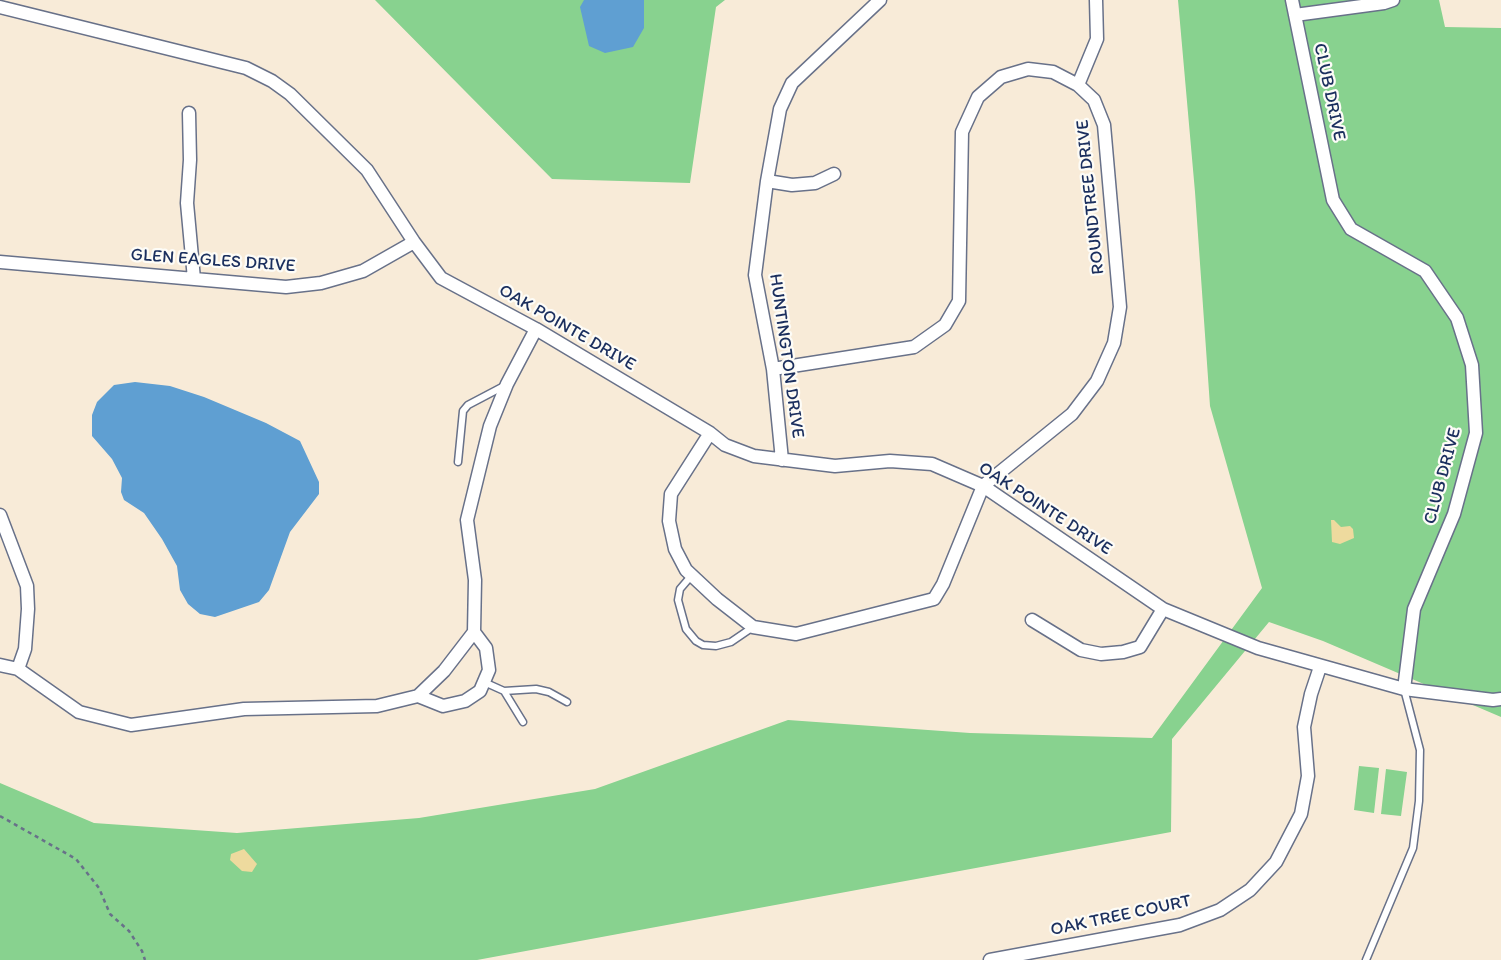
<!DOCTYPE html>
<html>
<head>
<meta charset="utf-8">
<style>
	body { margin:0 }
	canvas { display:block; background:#f8ebd8 }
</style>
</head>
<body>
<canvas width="1501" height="960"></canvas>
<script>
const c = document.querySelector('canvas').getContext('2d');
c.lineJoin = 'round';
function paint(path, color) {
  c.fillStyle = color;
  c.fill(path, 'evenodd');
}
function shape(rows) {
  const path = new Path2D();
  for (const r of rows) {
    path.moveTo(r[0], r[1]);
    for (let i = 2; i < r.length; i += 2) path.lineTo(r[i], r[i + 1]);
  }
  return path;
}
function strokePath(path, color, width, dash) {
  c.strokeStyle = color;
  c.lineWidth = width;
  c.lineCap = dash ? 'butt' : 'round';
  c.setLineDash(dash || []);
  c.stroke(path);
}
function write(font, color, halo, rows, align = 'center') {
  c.font = font + ' Itim,sans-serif';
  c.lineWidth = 4.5;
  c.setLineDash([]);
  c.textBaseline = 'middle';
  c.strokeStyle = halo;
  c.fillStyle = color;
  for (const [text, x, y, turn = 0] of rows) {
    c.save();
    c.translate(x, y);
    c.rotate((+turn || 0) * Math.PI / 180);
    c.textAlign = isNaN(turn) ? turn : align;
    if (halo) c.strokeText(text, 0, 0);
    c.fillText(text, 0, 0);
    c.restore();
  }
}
const green = shape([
	[375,0,725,0,716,7,690,183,552,179],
	[1178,0,1439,0,1445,27,1501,28,1501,717,1323,641,1269,622,1172,739,1171,832,477,960,0,960,0,783,94,823,237,833,419,818,595,789,788,720,970,733,1152,738,1262,588,1210,406,1195,192],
	[1359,766,1379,768,1374,813,1354,810],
	[1386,769,1407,772,1401,816,1381,814]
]);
const sand = shape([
	[1331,520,1334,520,1341,527,1350,526,1353,529,1354,538,1340,544,1332,542],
	[244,849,257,864,252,872,242,871,230,860,231,854]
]);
const water = shape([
	[584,0,644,0,644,28,633,47,605,53,589,46,580,7],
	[135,382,170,386,204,397,266,423,300,441,319,482,319,494,290,532,269,590,259,602,215,617,200,614,188,604,180,590,177,566,162,539,144,513,124,500,121,492,122,478,112,459,92,436,92,415,97,402,114,385]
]);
const path = shape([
	[0,816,76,859,99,888,110,914,129,931,142,951,145,960]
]);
const lane = shape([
	[458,462,463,411,468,405,506,385],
	[692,575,680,589,678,600,686,629,696,641,703,645,716,646,731,642,753,627],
	[484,682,504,691,523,722],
	[504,691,536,689,549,692,567,702],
	[1366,960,1413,848,1419,801,1420,750,1404,689]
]);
const street = shape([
	[1292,0,1333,200,1351,229,1425,271,1457,318,1472,365,1476,433,1454,514,1414,609,1404,689],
	[0,7,246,68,272,81,290,94,367,170,414,242,441,278,536,329,710,433,725,445,754,456,835,466,890,461,932,464,983,486,1163,609,1258,648,1404,689,1493,700,1501,699],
	[1295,15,1384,3,1393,0],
	[1078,85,1097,39,1096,0],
	[189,113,190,160,187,203,194,279],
	[767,181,792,185,815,183,834,174],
	[0,262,286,287,321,283,363,271,414,242],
	[710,433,671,494,669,521,675,549,686,570,717,599,753,627,796,634,934,599,943,584,983,486,1072,414,1097,381,1114,343,1120,307,1104,125,1094,100,1078,85,1053,72,1028,69,1001,77,978,97,962,132,959,301,945,325,914,347,773,369],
	[782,460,773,369,755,275,767,181,780,109,792,83,880,0],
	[0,515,27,586,28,609,25,649,18,669],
	[1032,620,1081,650,1101,654,1123,652,1140,647,1163,609],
	[0,665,18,669,79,712,131,725,244,709,377,706,418,696,444,671,474,632,475,580,467,520,490,426,507,384,536,329],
	[418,696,443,706,465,701,480,691,489,670,486,648,474,632],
	[990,960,1180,925,1220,910,1250,890,1276,862,1301,814,1308,776,1304,727,1311,694,1320,667]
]);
const streetNames = [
	["CLUB DRIVE",1329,92,78],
	["ROUNDTREE DRIVE",1091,197,-96],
	["GLEN EAGLES DRIVE",213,261,4],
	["OAK POINTE DRIVE",567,328,30],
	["HUNTINGTON DRIVE",786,356,82],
	["CLUB DRIVE",1443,476,-75],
	["OAK POINTE DRIVE",1045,509,33],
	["OAK TREE COURT",1121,916,-12]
];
paint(green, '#88d28f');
paint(sand, '#eeda9e');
paint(water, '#5f9fd2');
strokePath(lane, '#687189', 9);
strokePath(street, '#687189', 15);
strokePath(path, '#687189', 2.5, [4, 4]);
strokePath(lane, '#fff', 6);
strokePath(street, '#fff', 12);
write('18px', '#1b2f5e', '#fdfcf7', streetNames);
</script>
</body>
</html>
